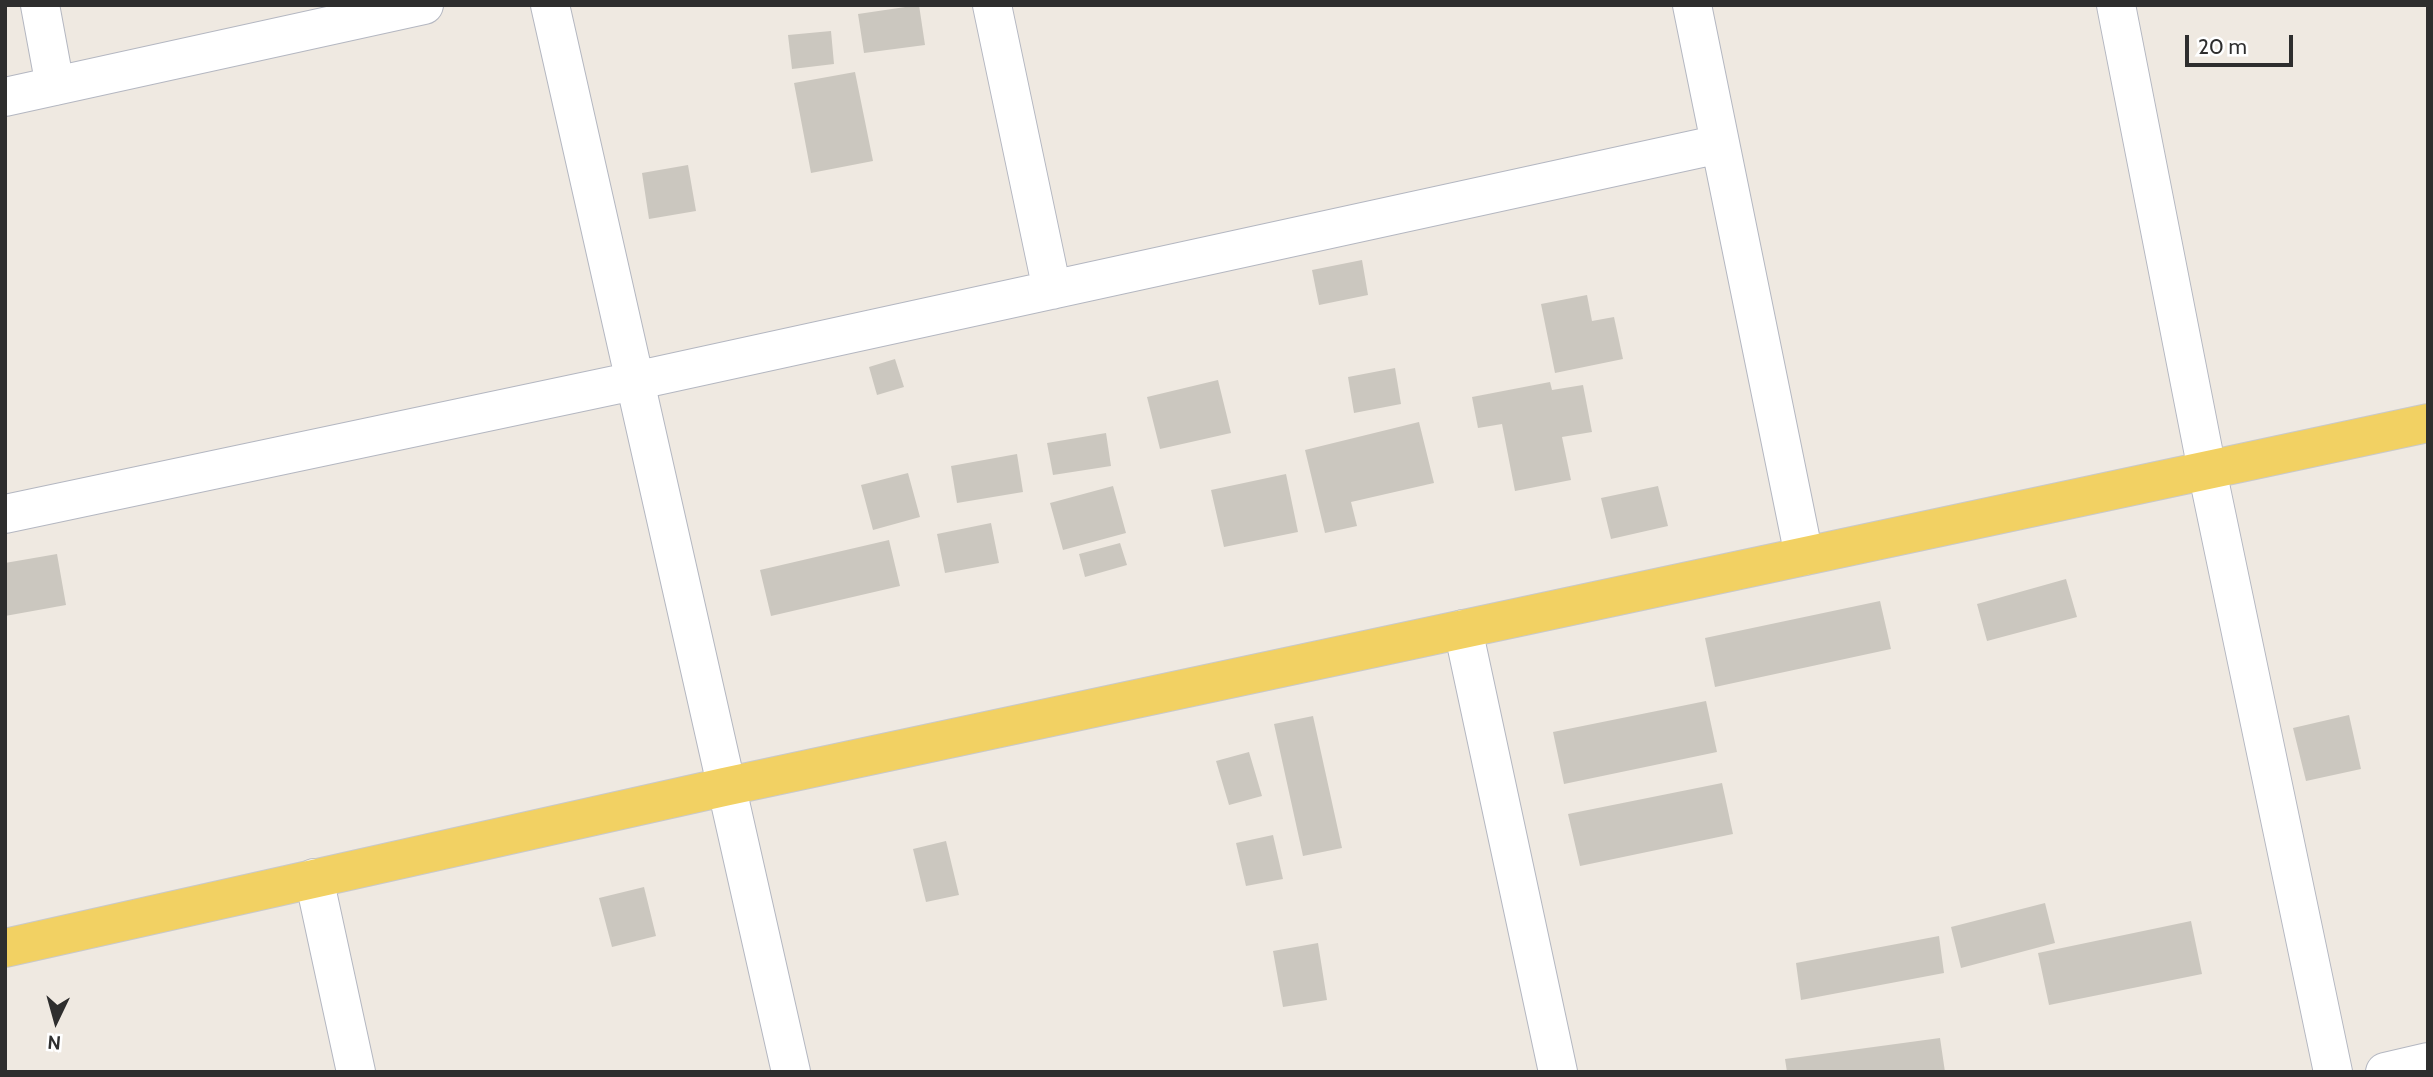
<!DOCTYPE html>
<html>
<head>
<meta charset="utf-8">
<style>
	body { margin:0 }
	#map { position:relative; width:2433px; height:1077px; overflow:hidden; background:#efe9e1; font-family:Cabin,sans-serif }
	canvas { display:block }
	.frame { position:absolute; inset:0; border:7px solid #2e2e2e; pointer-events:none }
	.north { position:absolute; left:21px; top:986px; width:70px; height:70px; -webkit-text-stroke:5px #fff; paint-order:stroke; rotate:185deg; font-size:19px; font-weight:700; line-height:28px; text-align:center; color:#2e2e2e }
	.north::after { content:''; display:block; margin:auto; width:24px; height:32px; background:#2e2e2e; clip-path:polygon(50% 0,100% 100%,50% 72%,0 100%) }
	.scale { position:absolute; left:2185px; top:35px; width:108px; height:32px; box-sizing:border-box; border:4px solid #2e2e2e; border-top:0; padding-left:9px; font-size:21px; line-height:24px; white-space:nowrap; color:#2e2e2e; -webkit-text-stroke:5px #fff; paint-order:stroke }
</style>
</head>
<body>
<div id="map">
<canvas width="2433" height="1077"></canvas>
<div class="frame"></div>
<div class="north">N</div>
<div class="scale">20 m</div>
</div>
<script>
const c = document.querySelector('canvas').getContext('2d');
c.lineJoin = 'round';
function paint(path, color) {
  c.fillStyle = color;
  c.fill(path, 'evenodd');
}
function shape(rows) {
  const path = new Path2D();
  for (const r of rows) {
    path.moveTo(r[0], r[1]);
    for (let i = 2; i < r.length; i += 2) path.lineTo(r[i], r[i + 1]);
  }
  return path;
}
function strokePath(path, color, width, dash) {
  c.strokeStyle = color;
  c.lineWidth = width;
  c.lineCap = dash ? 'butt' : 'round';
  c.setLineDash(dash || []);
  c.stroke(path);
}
const building = shape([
	[919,5,925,45,864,53,858,14],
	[831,31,834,64,792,69,788,35],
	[855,72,873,161,811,173,794,83],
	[688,165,696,211,649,219,642,173],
	[1362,260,1368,295,1319,305,1312,270],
	[1587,295,1592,321,1614,317,1623,359,1555,373,1541,304],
	[895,359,904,387,877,395,869,367],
	[1395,368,1401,404,1354,413,1348,377],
	[1218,380,1231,433,1160,449,1147,397],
	[1550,382,1552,390,1583,385,1592,432,1562,437,1571,480,1515,491,1502,424,1478,428,1472,397],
	[1419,422,1434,483,1351,502,1357,526,1325,533,1305,450],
	[1106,433,1111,466,1053,475,1047,443],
	[1017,454,1023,492,957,503,951,466],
	[908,473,920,517,873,530,861,485],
	[1286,474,1298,532,1224,547,1211,490],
	[1113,486,1126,533,1063,550,1050,503],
	[1658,486,1668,526,1611,539,1601,498],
	[991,523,999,563,945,573,937,534],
	[889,540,900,586,771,616,760,570],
	[1120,543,1127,565,1085,577,1079,554],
	[57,554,66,605,5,616,5,563],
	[2066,579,2077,617,1987,641,1977,604],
	[1880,601,1891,649,1715,687,1705,638],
	[1706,701,1717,752,1564,784,1553,732],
	[2349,715,2361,769,2306,781,2293,728],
	[1313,716,1342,848,1303,856,1274,724],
	[1249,752,1262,796,1229,805,1216,761],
	[1722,783,1733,834,1580,866,1568,814],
	[1273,835,1283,879,1246,886,1236,843],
	[946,841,959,895,926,902,913,849],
	[644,887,656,936,612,947,599,898],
	[2045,903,2055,943,1961,968,1951,927],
	[2191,921,2202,974,2049,1005,2038,953],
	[1939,936,1944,973,1801,1000,1796,963],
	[1318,943,1327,1000,1283,1007,1273,951],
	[1940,1038,1945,1072,1787,1072,1785,1059]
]);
const minor = shape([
	[40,5,55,86],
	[550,5,791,1072],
	[992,5,1052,290],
	[1692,5,1804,556],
	[2116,5,2207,470,2333,1072],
	[5,97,424,5],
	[5,514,634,381,1720,144],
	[1463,629,1558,1072],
	[314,878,356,1072],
	[2385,1072,2428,1062]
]);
const major = shape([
	[5,948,724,787,2428,423]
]);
paint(building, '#cbc7bf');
strokePath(minor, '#b4b7c1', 40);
strokePath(major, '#c9c9c9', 40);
strokePath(minor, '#fff', 38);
strokePath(major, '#f2d163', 38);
</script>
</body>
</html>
